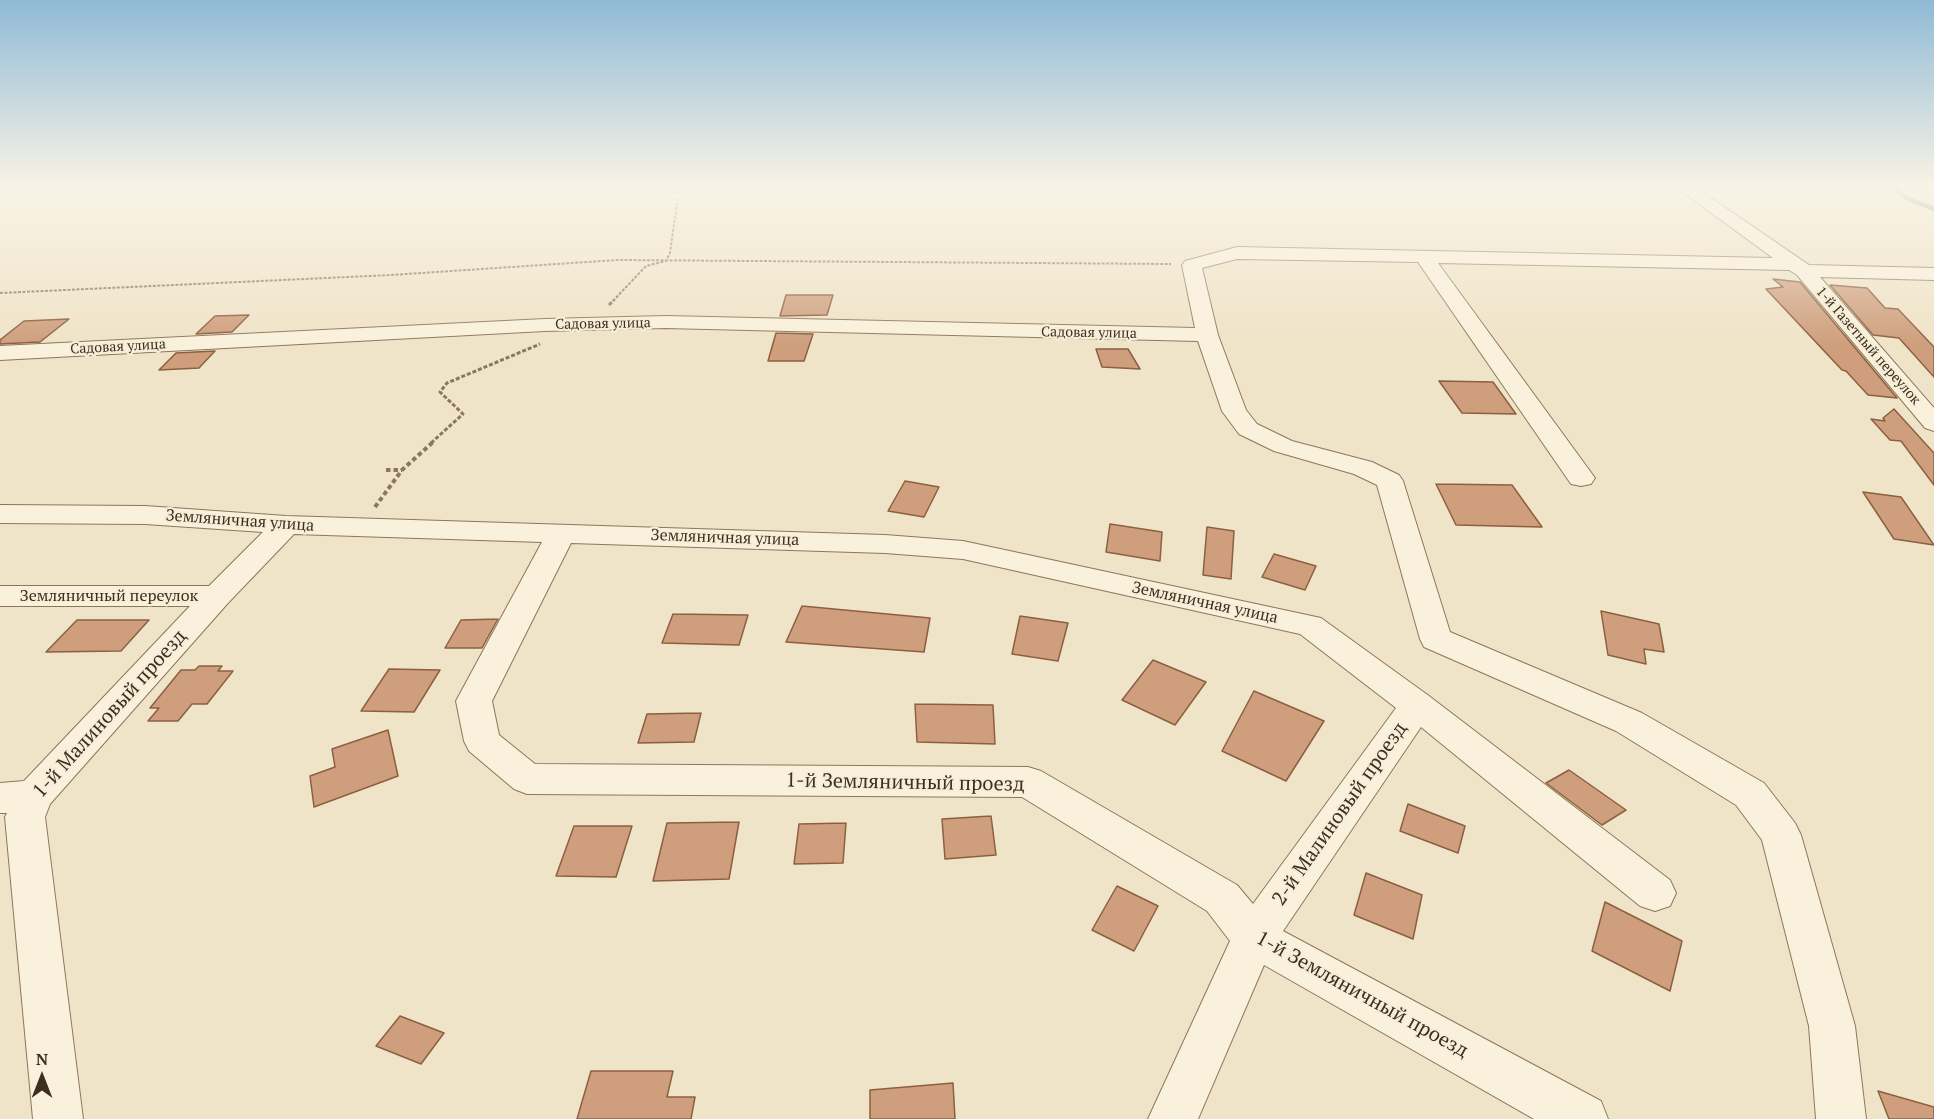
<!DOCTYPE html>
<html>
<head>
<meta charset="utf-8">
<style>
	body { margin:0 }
	#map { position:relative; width:1934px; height:1119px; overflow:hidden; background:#f0e4c8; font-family:"PT Serif",serif }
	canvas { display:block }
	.north { position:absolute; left:12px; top:1047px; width:60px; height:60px; -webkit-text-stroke:4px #f7eed8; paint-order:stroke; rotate:0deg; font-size:16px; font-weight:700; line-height:24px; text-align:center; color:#3d2e20 }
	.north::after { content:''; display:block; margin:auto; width:21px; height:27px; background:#3d2e20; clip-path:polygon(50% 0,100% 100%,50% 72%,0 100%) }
</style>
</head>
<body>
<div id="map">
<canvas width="1934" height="1119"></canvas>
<div class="north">N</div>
</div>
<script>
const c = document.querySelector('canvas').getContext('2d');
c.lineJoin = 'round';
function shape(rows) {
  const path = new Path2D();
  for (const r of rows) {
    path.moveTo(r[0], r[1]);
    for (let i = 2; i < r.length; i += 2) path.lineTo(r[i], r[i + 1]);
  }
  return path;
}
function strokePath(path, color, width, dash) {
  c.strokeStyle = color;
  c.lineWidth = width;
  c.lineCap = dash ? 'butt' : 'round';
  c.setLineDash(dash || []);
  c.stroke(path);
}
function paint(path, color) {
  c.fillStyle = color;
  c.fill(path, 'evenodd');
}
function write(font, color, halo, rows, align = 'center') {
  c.font = font + ' "PT Serif",serif';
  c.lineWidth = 4.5;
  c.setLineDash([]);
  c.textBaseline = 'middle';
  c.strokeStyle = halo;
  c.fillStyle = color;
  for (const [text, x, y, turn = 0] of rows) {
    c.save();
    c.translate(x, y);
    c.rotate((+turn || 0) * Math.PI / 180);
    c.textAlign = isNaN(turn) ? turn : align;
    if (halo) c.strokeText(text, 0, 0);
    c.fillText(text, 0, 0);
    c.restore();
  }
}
const stream = shape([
	[1892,187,1908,199,1934,209]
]);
const building = shape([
	[1773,279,1800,282,1897,398,1868,395,1846,371,1842,370,1766,289,1783,287,1773,279],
	[1830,285,1867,288,1885,308,1898,309,1934,347,1934,377,1899,338,1873,335,1830,285],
	[786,295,833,295,827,315,780,316,786,295],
	[249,315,232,332,196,334,215,316,249,315],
	[69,319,40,342,0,344,0,340,24,321,69,319],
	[776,333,813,334,804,361,768,361,776,333],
	[1096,349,1128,349,1140,369,1102,367,1096,349],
	[215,351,199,368,159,370,176,353,215,351],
	[1439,381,1493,382,1516,414,1462,413,1439,381],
	[1894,409,1934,453,1934,485,1901,441,1890,440,1871,419,1885,421,1883,418,1894,409],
	[905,481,939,487,924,517,888,511,905,481],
	[1436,484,1512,485,1542,527,1456,525,1436,484],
	[1863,492,1901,497,1934,545,1894,539,1863,492],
	[1110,524,1162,532,1160,561,1106,552,1110,524],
	[1207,527,1234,531,1231,579,1203,575,1207,527],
	[1274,554,1316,566,1305,590,1262,577,1274,554],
	[802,606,930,618,924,652,786,642,802,606],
	[1601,611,1659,624,1664,652,1644,649,1646,664,1608,655,1601,611],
	[673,614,748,615,739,645,662,643,673,614],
	[1020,616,1068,623,1058,661,1012,654,1020,616],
	[498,619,482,648,445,648,461,620,498,619],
	[77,620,149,620,121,651,46,652,77,620],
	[1153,660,1206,682,1175,725,1122,700,1153,660],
	[199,666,222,666,218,671,233,671,207,704,192,704,178,721,148,721,159,708,150,708,181,670,195,670,199,666],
	[389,669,440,670,414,712,361,711,389,669],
	[1254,691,1324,721,1286,781,1222,751,1254,691],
	[915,704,993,705,995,744,917,742,915,704],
	[701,713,694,742,638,743,647,714,701,713],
	[388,730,398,776,314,807,310,776,335,767,332,749,388,730],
	[1569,770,1626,810,1602,825,1546,783,1569,770],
	[1408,804,1465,826,1458,853,1400,831,1408,804],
	[991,816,996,855,945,859,942,819,991,816],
	[739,822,729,879,653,881,667,823,739,822],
	[846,823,843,863,794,864,799,824,846,823],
	[574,826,632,826,616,877,556,876,574,826],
	[1366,873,1422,895,1413,939,1354,915,1366,873],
	[1117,886,1158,906,1134,951,1092,930,1117,886],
	[1605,902,1682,941,1670,991,1592,951,1605,902],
	[400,1016,444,1033,421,1064,376,1046,400,1016],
	[591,1071,673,1071,667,1097,695,1097,691,1119,577,1119,591,1071],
	[953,1083,955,1119,870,1119,870,1090,953,1083],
	[1878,1091,1934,1107,1934,1119,1889,1119,1878,1091]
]);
const pathFar2 = shape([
	[0,293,391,275,617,260,1171,264],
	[613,301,646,266,666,261,670,253,677,203]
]);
const pathFar1 = shape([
	[609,305,614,300],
	[431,443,463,414,440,392,447,383,540,344]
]);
const path = shape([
	[386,470,402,470],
	[375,507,402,470,433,442]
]);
const minor = shape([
	[673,187,689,187,680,193,674,192,673,187],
	[1676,187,1695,187,1809,265,1934,268,1934,280,1820,277,1934,408,1934,431,1925,428,1797,275,1789,270,1438,263,1595,478,1591,484,1581,486,1571,484,1418,262,1237,259,1202,268,1218,335,1246,410,1257,424,1292,441,1372,462,1399,475,1403,481,1450,632,1642,713,1764,783,1795,823,1801,835,1855,1026,1866,1119,1816,1119,1809,1026,1762,840,1736,805,1616,731,1424,647,1420,639,1377,485,1354,474,1274,451,1239,434,1222,411,1198,341,666,328,545,331,0,360,0,346,545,319,666,316,1195,328,1182,265,1185,261,1237,247,1773,258,1676,187],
	[0,505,145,506,286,516,885,535,963,541,1321,618,1429,696,1670,880,1676,893,1670,906,1655,911,1640,906,1421,727,1283,931,1601,1101,1608,1119,1534,1119,1264,965,1198,1119,1148,1119,1230,941,1207,911,1022,797,527,794,514,789,469,751,464,741,456,701,542,542,294,534,228,603,50,804,45,817,83,1119,33,1119,5,817,7,813,0,813,0,783,24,781,190,606,0,606,0,586,209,586,263,532,145,524,0,523,0,505],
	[571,543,885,553,963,559,1300,634,1396,708,1253,904,1237,885,1041,771,1028,767,535,764,499,735,492,701,571,543]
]);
const farStreetnames = [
	["Садовая улица",603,324,-1],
	["Садовая улица",1089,333,1],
	["1-й Газетный переулок",1868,346,49],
	["Садовая улица",118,347,-3]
];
const streetNames = [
	["Земляничная улица",240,521,4],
	["Земляничная улица",725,538,2],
	["Земляничный переулок",109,596],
	["Земляничная улица",1205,603,12]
];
const nearStreetnames = [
	["1-й Малиновый проезд",110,714,-48],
	["1-й Земляничный проезд",905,783,1],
	["2-й Малиновый проезд",1340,814,-55],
	["1-й Земляничный проезд",1362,995,29]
];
strokePath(stream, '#6f938a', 4.5);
paint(building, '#cf9f7d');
strokePath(building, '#8d5f41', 1.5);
strokePath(minor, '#8d765c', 2);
strokePath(pathFar2, '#8d765c', 2, [3, 1.5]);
strokePath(pathFar1, '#8d765c', 3, [4, 2]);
strokePath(path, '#8d765c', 4, [4.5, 3]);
paint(minor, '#faf1dc');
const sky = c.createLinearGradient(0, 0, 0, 344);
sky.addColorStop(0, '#8fbad6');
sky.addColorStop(0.54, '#f8f3e6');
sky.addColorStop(1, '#f8f3e600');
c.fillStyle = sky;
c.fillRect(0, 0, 1934, 344);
write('14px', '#3d2e20', '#f7eed8', farStreetnames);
write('16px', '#3d2e20', '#f7eed8', streetNames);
write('20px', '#3d2e20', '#f7eed8', nearStreetnames);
</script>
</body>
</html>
